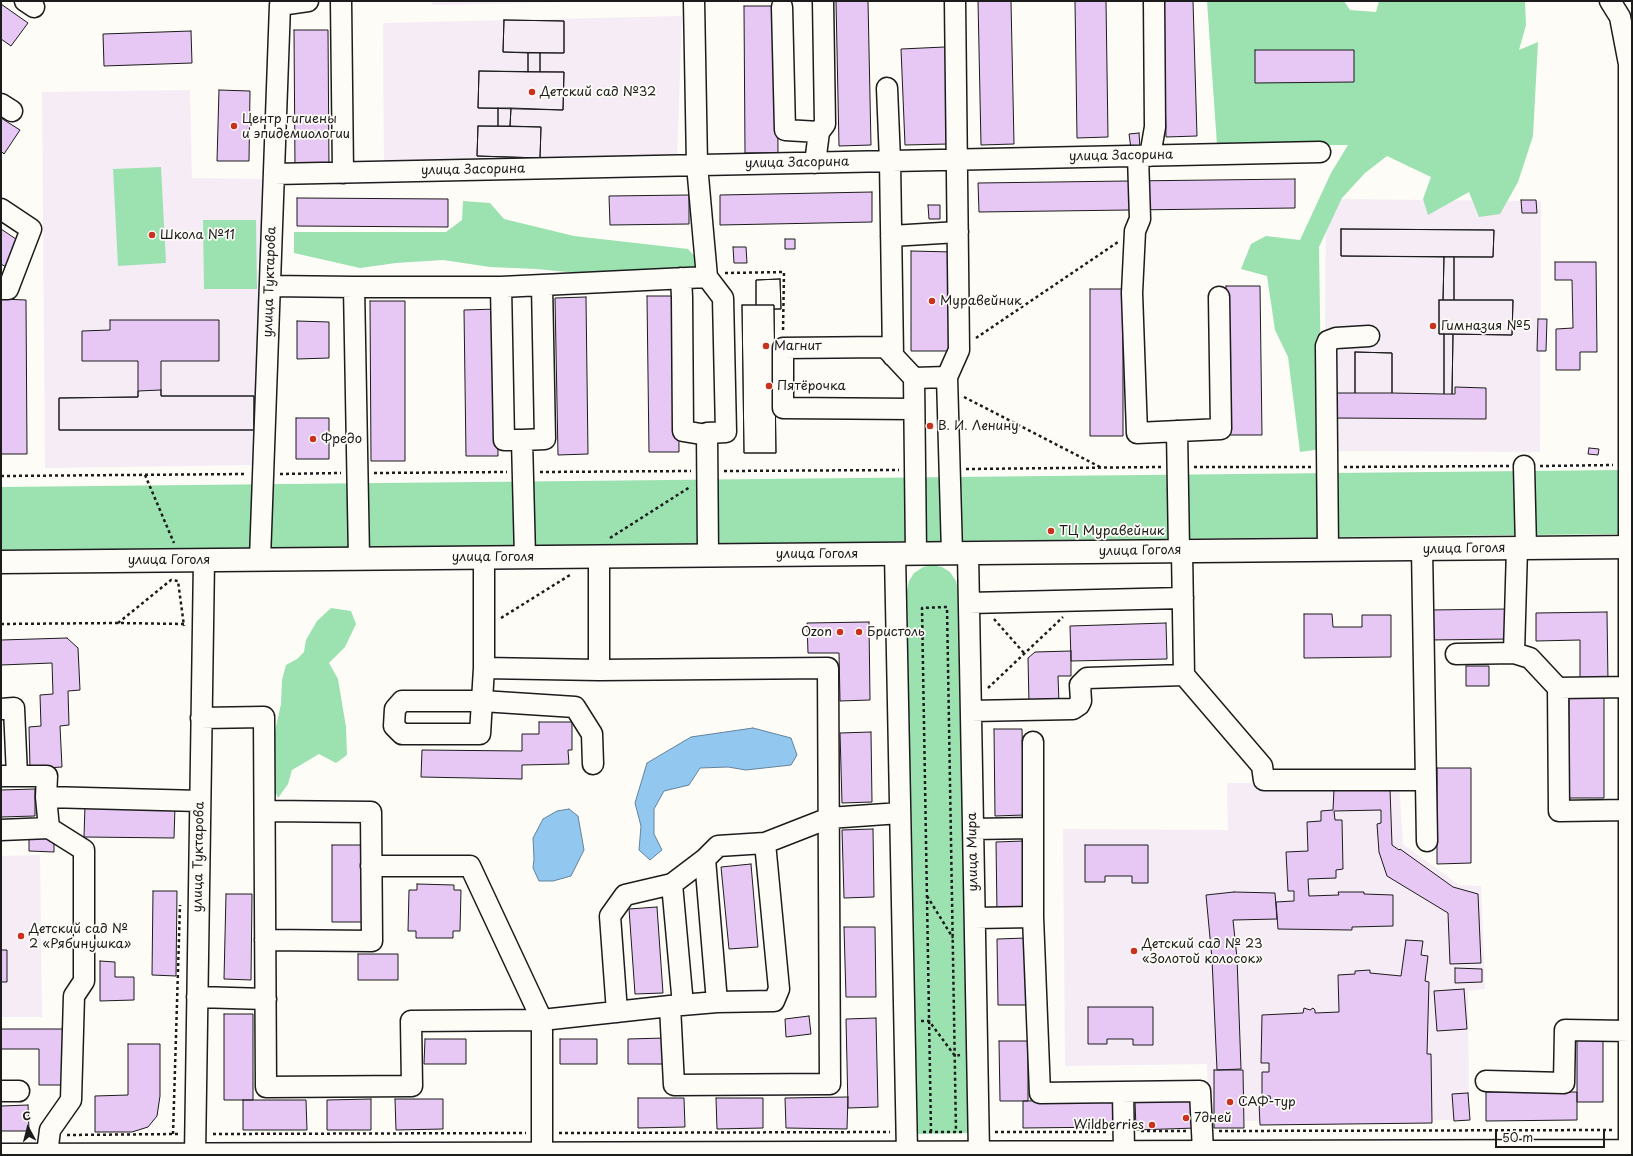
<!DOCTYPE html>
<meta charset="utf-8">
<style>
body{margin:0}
#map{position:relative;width:1633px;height:1156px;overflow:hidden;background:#fdfcf7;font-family:"Playpen Sans",sans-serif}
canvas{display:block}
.frame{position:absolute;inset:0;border:2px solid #1c1c1c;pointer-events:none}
.north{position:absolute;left:8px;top:1108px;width:40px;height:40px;-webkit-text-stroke:3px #fdfcf7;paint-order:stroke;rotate:353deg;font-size:11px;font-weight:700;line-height:16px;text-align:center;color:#1c1c1c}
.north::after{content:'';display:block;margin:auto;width:14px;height:18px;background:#1c1c1c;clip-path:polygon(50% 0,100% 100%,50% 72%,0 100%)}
.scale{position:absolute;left:1495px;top:1130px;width:110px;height:18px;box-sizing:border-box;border:2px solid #1c1c1c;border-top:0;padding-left:5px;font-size:12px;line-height:14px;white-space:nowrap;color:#1c1c1c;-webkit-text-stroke:3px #fdfcf7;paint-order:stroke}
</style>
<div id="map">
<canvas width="1633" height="1156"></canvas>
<div class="frame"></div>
<div class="north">С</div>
<div class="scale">50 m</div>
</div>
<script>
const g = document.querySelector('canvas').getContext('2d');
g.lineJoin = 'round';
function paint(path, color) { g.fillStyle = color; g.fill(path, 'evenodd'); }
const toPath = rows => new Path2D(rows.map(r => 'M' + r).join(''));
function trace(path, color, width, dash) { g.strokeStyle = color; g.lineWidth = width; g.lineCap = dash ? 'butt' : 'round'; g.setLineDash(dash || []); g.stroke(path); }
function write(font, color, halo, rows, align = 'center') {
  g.font = font + ' "Playpen Sans",sans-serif'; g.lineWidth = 3.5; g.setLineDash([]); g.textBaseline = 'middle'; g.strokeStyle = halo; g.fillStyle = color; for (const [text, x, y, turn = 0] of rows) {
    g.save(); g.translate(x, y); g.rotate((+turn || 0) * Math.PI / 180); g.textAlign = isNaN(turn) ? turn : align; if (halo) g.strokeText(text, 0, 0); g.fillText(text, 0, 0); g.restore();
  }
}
const built = toPath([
 [431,1,622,1,432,5],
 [682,16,677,160,384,165,383,23],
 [190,90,192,178,262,179,258,465,45,468,42,92],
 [1326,199,1541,201,1540,452,1324,451],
 [1227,783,1399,783,1403,844,1459,885,1481,886,1485,989,1468,991,1469,1120,1209,1121,1207,1064,1065,1066,1063,829,1228,830],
 [40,855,42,1017,1,1017,1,856]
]);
const green = toPath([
 [1207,1,1344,1,1350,10,1376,12,1379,1,1525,1,1526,25,1519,50,1538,42,1533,136,1518,182,1500,214,1479,217,1469,192,1428,215,1423,199,1431,177,1387,156,1365,173,1342,198,1319,247,1322,449,1300,452,1288,357,1275,330,1267,276,1241,269,1251,244,1266,236,1300,240,1331,173,1348,145,1217,145],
 [161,167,166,263,118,266,113,169],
 [463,201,490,203,504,219,574,236,688,249,699,261,691,273,597,275,537,269,490,267,443,260,396,263,360,268,294,253,294,232,446,232,462,220],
 [203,220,256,220,257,289,204,289],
 [1621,470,1621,534,1,551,1,487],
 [932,565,942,567,950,572,956,581,958,590,969,1133,916,1134,907,591,909,581,914,573,923,567],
 [331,608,351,611,356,624,345,647,329,663,338,679,346,727,347,755,336,763,319,754,292,770,288,784,278,798,272,784,271,749,281,704,282,680,286,665,297,659,304,652,306,640,317,621]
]);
const water = toPath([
 [753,728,791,738,797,755,791,765,746,770,728,767,700,768,689,785,664,791,654,809,654,834,662,850,650,860,639,850,641,826,635,803,647,763,691,737,753,728],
 [569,809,578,816,584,850,571,876,553,881,539,881,533,868,534,859,533,838,543,819,557,811,569,809]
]);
const building = toPath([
 [836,1,868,1,871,145,839,146,836,1],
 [978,1,1011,1,1014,144,981,145,978,1],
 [1075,1,1106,1,1108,137,1077,138,1075,1],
 [1163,1,1193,1,1197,136,1166,137,1163,1],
 [1,4,28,23,11,46,1,39,1,4],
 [744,6,777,6,778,153,745,153,744,6],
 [504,20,564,21,564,53,503,52,504,20],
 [504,20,564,21,564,53,540,53,540,72,564,72,563,110,511,108,510,126,541,127,540,158,477,156,478,126,498,126,498,108,478,108,479,71,528,72,528,53,503,52,504,20],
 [294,30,328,30,329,168,295,168,294,30],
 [191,31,192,63,104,66,103,34,191,31],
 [945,47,948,144,905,145,901,49,945,47],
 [1255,50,1354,50,1354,82,1255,83,1255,50],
 [528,53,540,53,540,72,528,72,528,53],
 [479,71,564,72,563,110,478,108,479,71],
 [219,90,250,91,249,161,217,161,219,90],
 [498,108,511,108,510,126,498,126,498,108],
 [1,118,20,130,4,154,1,151,1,118],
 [478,126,541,127,540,158,477,156,478,126],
 [1139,133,1140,148,1131,149,1129,134,1139,133],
 [1295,179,1295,208,1130,210,1129,181,1295,179],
 [1129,181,1130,210,979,212,978,183,1129,181],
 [872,192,872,222,720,225,720,195,872,192],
 [689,195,689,224,610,225,609,196,689,195],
 [297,198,448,199,448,227,297,226,297,198],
 [1521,200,1536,200,1537,213,1522,213,1521,200],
 [928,205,940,205,940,219,929,219,928,205],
 [1,229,22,243,6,267,1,264,1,229],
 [1341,229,1494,230,1493,257,1341,256,1341,229],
 [1341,229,1494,230,1493,257,1454,257,1454,300,1513,300,1512,335,1453,334,1452,394,1455,394,1455,387,1486,388,1486,419,1335,418,1335,393,1355,393,1355,352,1392,353,1392,393,1444,394,1444,334,1439,334,1439,300,1443,300,1444,257,1341,256,1341,229],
 [785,239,795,239,795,249,785,249,785,239],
 [733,247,746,247,747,263,734,263,733,247],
 [911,251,953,252,952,351,911,351,911,251],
 [1444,257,1454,257,1454,300,1443,300,1444,257],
 [1555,262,1596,262,1597,352,1580,352,1580,370,1556,370,1556,329,1573,328,1572,280,1555,280,1555,262],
 [780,279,781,309,774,309,774,305,756,305,756,280,780,279],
 [780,279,781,309,774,309,776,453,744,453,742,305,756,305,756,280,780,279],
 [1226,286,1260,286,1262,435,1228,435,1226,286],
 [1090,289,1123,289,1123,436,1090,436,1090,289],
 [647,296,678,296,679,452,649,452,647,296],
 [586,297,588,454,558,455,555,298,586,297],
 [1,299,26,300,27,454,1,454,1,299],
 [1439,300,1513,300,1512,335,1439,334,1439,300],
 [370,301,405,301,405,461,371,461,370,301],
 [742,305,774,305,776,453,744,453,742,305],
 [497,309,498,456,466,456,464,310,497,309],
 [1538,319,1547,319,1546,351,1537,351,1538,319],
 [110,320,219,320,219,361,161,361,161,396,254,396,254,430,59,430,59,398,138,397,138,361,82,361,82,331,110,330,110,320],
 [297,321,329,322,329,358,297,359,297,321],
 [1444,334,1453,334,1452,394,1444,394,1444,334],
 [1355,352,1392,353,1392,393,1355,393,1355,352],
 [161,390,161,396,254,396,254,430,59,430,59,398,138,397,138,391,161,390],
 [296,418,329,418,329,459,296,459,296,418],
 [1589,448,1599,449,1598,455,1588,454,1589,448],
 [1509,609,1509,639,1429,640,1429,610,1509,609],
 [1607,612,1608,682,1580,683,1580,640,1536,641,1536,613,1607,612],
 [1304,614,1332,614,1333,627,1362,627,1362,615,1391,615,1391,657,1304,658,1304,614],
 [869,622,870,700,840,701,839,653,808,653,807,623,869,622],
 [1166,623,1167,659,1071,661,1070,626,1166,623],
 [67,638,78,648,80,690,68,691,69,725,60,726,62,767,30,769,29,727,41,726,40,695,53,694,52,663,1,665,1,640,67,638],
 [1071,651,1071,676,1058,676,1059,703,1029,704,1028,658,1035,652,1071,651],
 [1466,666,1489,666,1489,686,1466,686,1466,666],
 [1569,696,1604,696,1604,798,1569,798,1569,696],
 [539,722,572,722,572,750,568,750,569,764,522,765,522,779,421,777,422,750,522,751,522,734,539,734,539,722],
 [994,729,1022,729,1024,815,995,816,994,729],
 [871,732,872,802,842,803,840,733,871,732],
 [1437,768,1471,768,1471,863,1437,864,1437,768],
 [35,789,35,816,1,817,1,790,35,789],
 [1334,789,1390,789,1392,845,1399,850,1400,849,1453,887,1478,894,1481,963,1450,964,1448,913,1387,876,1379,852,1377,824,1381,823,1381,810,1334,811,1335,820,1342,820,1343,869,1336,870,1336,878,1308,879,1309,896,1339,895,1338,892,1364,892,1364,894,1393,895,1393,926,1352,927,1352,930,1278,929,1276,902,1294,901,1294,891,1288,891,1286,852,1308,851,1307,822,1321,821,1321,811,1333,810,1334,789],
 [85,805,175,807,174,838,84,837,85,805],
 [873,829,874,897,844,898,842,830,873,829],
 [29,838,54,839,54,852,29,851,29,838],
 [1024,841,1025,913,997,913,996,842,1024,841],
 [332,845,363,845,363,922,332,922,332,845],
 [1085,845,1148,845,1148,883,1132,883,1132,876,1105,876,1105,882,1085,882,1085,845],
 [751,864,758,947,729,949,721,867,751,864],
 [417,884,454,885,454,890,461,890,460,931,453,931,453,938,416,938,416,931,408,931,409,890,417,890,417,884],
 [153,891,177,891,176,976,152,975,153,891],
 [1234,892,1275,893,1277,919,1233,920,1237,958,1241,1069,1217,1070,1212,959,1206,895,1234,892],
 [226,894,252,894,251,980,224,979,226,894],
 [657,907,663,993,635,994,629,909,657,907],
 [844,927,875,927,876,997,846,997,844,927],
 [1026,938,1027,1005,998,1005,997,939,1026,938],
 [1406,940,1423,941,1421,955,1428,956,1425,981,1429,982,1427,1054,1431,1054,1432,1123,1260,1125,1259,1103,1271,1103,1270,1096,1262,1096,1262,1072,1269,1072,1269,1063,1261,1063,1262,1015,1303,1013,1304,1008,1310,1010,1313,1008,1315,1010,1315,1013,1339,1012,1338,975,1355,974,1355,971,1370,970,1370,973,1401,976,1406,940],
 [1,950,7,950,7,982,1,982,1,950],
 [358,954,398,954,398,980,358,980,358,954],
 [100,961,115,962,115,977,134,977,134,1000,100,1001,100,961],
 [1455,968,1482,969,1482,982,1455,983,1455,968],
 [1464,989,1467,1029,1437,1031,1434,991,1464,989],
 [1088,1007,1153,1007,1153,1045,1133,1045,1133,1039,1107,1039,1107,1044,1088,1044,1088,1007],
 [224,1014,253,1014,253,1100,224,1100,224,1014],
 [809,1016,811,1034,786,1037,785,1019,809,1016],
 [876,1018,878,1107,848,1108,846,1019,876,1018],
 [1,1029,67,1029,66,1085,39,1085,39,1049,1,1049,1,1029],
 [1577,1036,1603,1036,1603,1102,1577,1102,1577,1036],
 [665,1038,665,1064,628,1064,628,1039,665,1038],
 [425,1039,466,1039,466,1064,424,1064,425,1039],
 [560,1039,597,1039,597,1064,560,1064,560,1039],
 [999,1041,1028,1041,1028,1101,1000,1101,999,1041],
 [128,1044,160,1044,160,1096,157,1116,148,1127,132,1132,95,1132,95,1096,128,1095,128,1044],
 [1214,1070,1243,1070,1244,1128,1214,1128,1214,1070],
 [1486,1092,1577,1092,1577,1120,1486,1121,1486,1092],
 [1468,1093,1470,1120,1454,1121,1452,1094,1468,1093],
 [848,1097,847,1129,786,1128,785,1098,848,1097],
 [638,1098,684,1098,685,1127,638,1128,638,1098],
 [716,1098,763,1098,763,1128,717,1129,716,1098],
 [1195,1098,1196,1128,1136,1130,1135,1100,1195,1098],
 [371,1099,371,1130,327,1130,327,1100,371,1099],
 [395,1099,443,1099,443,1129,396,1130,395,1099],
 [243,1100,306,1100,307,1130,243,1130,243,1100],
 [1113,1100,1114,1127,1023,1128,1023,1101,1113,1100],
 [28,1105,29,1131,1,1131,1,1106,28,1105]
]);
const path = toPath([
 [725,273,784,272,783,332],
 [976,338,1118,242],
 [964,397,1102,468],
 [1540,466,1613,465],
 [1194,467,1311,467],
 [1344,467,1509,466],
 [966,469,1161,467],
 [724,471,899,470],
 [540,472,691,471],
 [374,473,507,472],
 [280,474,341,473],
 [145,475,174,543],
 [1,476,247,474],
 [610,538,690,487],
 [501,618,570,575],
 [994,619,1024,653],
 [118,623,171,580,178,581,184,626],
 [1,624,118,623,184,624],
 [988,688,1063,617],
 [927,896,953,938],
 [921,1021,929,1021,955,1056,960,1055],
 [1141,1131,1186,1131],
 [1219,1131,1614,1130],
 [923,1132,962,1132],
 [931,1132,922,608,947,607,956,1132],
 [995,1132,1108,1132],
 [559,1133,890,1132],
 [173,1134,180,905],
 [213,1134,526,1133],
 [67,1135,180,1134]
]);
const minor = toPath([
 [25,1,34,7],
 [341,1,343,173],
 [694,1,697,165,707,277,723,298,726,432,707,433,708,555],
 [1610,1,1620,17,1629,64,1629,1150],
 [782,7,785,130,819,132],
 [887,88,890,161,893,356],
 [1,104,12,111],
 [1138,156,1140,219,1135,231,1132,293,1137,433,1221,429,1219,297],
 [1150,156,1155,127,1154,1],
 [815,163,819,132,825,124,823,1],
 [274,174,1320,152],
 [1,209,31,229,8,289,1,289],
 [891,236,958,232],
 [681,278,682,297,683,431,701,434],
 [270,286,354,287,359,558],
 [354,287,501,287,707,277],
 [501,287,504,440,522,440],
 [914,378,885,347,783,348,783,408,914,409],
 [1177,431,1179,551],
 [1524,466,1526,548],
 [1422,549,1427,841],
 [1328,550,1326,346,1328,341,1336,338,1369,336],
 [916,553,914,378,947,377],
 [952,553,947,377,959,350,955,1],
 [968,553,979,1152],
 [895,554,907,1152],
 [484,557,484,668,599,670],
 [525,557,522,440,545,439,542,285],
 [260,559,280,5,308,1],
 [969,603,1183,598],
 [1514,653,1517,548],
 [1456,654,1514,653,1530,658,1558,688],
 [484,668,480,734,402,734,394,726,395,709,402,701,482,701,575,707,592,734,593,764],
 [1184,675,1262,766,1264,780,1426,780],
 [1,709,14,708,17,776],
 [971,711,1073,709,1079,705,1081,701,1080,685,1087,678,1184,675,1182,551],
 [201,718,264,717,266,1087,412,1086,411,1021,542,1020,670,1006,674,1085,830,1084,828,668,599,670,599,556],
 [1033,742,1033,917,1040,1093,1200,1091,1203,1151],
 [1,776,47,776,46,797,49,828,84,850,84,981,74,996,71,1100,50,1130,47,1154],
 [46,797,200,801],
 [1629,810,1559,811,1558,688,1629,687],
 [265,811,371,812,372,941,265,940],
 [973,829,1033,828],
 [1,830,49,828],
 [705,859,718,846,765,843],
 [371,866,470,866,542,1020,542,1153],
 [975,918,1033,917],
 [197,997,266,999],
 [683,1005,672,884,705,859,717,1002],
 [670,1006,717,1002,774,1001,779,989,765,843,829,818,900,813],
 [617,1012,610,916,625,895,672,884],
 [1486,1081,1564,1083,1565,1030,1629,1031],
 [1,1091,19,1091],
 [1123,1092,1124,1152],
 [1,1154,1632,1150],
 [195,1155,204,560]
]);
const major = toPath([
 [1,562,1632,547]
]);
const markers = [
 [532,92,4,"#c8321e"],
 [234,126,4,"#c8321e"],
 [152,235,4,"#c8321e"],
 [932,301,4,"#c8321e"],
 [1433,326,4,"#c8321e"],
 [766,346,4,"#c8321e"],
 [769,386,4,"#c8321e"],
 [930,426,4,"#c8321e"],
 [313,439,4,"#c8321e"],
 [1051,531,4,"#c8321e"],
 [840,632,4,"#c8321e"],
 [859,632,4,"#c8321e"],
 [21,936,4,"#c8321e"],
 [1134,951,4,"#c8321e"],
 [1230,1102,4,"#c8321e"],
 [1186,1118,4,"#c8321e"],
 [1152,1125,4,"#c8321e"]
];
const poiNames = [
 ["Детский сад №32",540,92],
 ["Центр гигиены",242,119],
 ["и эпидемиологии",242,134],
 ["Школа №11",160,235],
 ["Муравейник",940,301],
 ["Гимназия №5",1441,326],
 ["Магнит",774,346],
 ["Пятёрочка",777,386],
 ["В. И. Ленину",938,426],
 ["Фредо",321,439],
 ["ТЦ Муравейник",1059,531],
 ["Ozon",832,632,"right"],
 ["Бристоль",867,632],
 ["Детский сад №",29,929],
 ["2 «Рябинушка»",29,944],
 ["Детский сад № 23",1142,944],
 ["«Золотой колосок»",1142,959],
 ["САФ-тур",1238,1102],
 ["7дней",1194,1118],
 ["Wildberries",1144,1125,"right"]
];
const streetNames = [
 ["улица Засорина",1121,156,-1],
 ["улица Засорина",797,163,-1],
 ["улица Засорина",473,170,-1],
 ["улица Туктарова",270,282,-88],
 ["улица Гоголя",1464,549,-1],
 ["улица Гоголя",1140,551,-1],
 ["улица Гоголя",817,554],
 ["улица Гоголя",493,557],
 ["улица Гоголя",169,560],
 ["улица Мира",973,852,-91],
 ["улица Туктарова",199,857,-89]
];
paint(built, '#f6ecf6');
paint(green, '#9be2b0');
paint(water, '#92c7ef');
trace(water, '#63839b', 1);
paint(building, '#e7c7f4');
trace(building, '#1c1c1c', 1);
trace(minor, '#1c1c1c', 23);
trace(major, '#1c1c1c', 25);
trace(path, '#1c1c1c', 2.5, [3, 3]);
trace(minor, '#fdfcf7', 20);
trace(major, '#fdfcf7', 22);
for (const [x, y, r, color] of markers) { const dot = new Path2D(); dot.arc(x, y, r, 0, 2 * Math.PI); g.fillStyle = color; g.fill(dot); trace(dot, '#fdfcf7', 1.5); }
write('13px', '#1c1c1c', '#fdfcf7', poiNames, 'left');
write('13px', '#1c1c1c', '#fdfcf7', streetNames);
</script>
